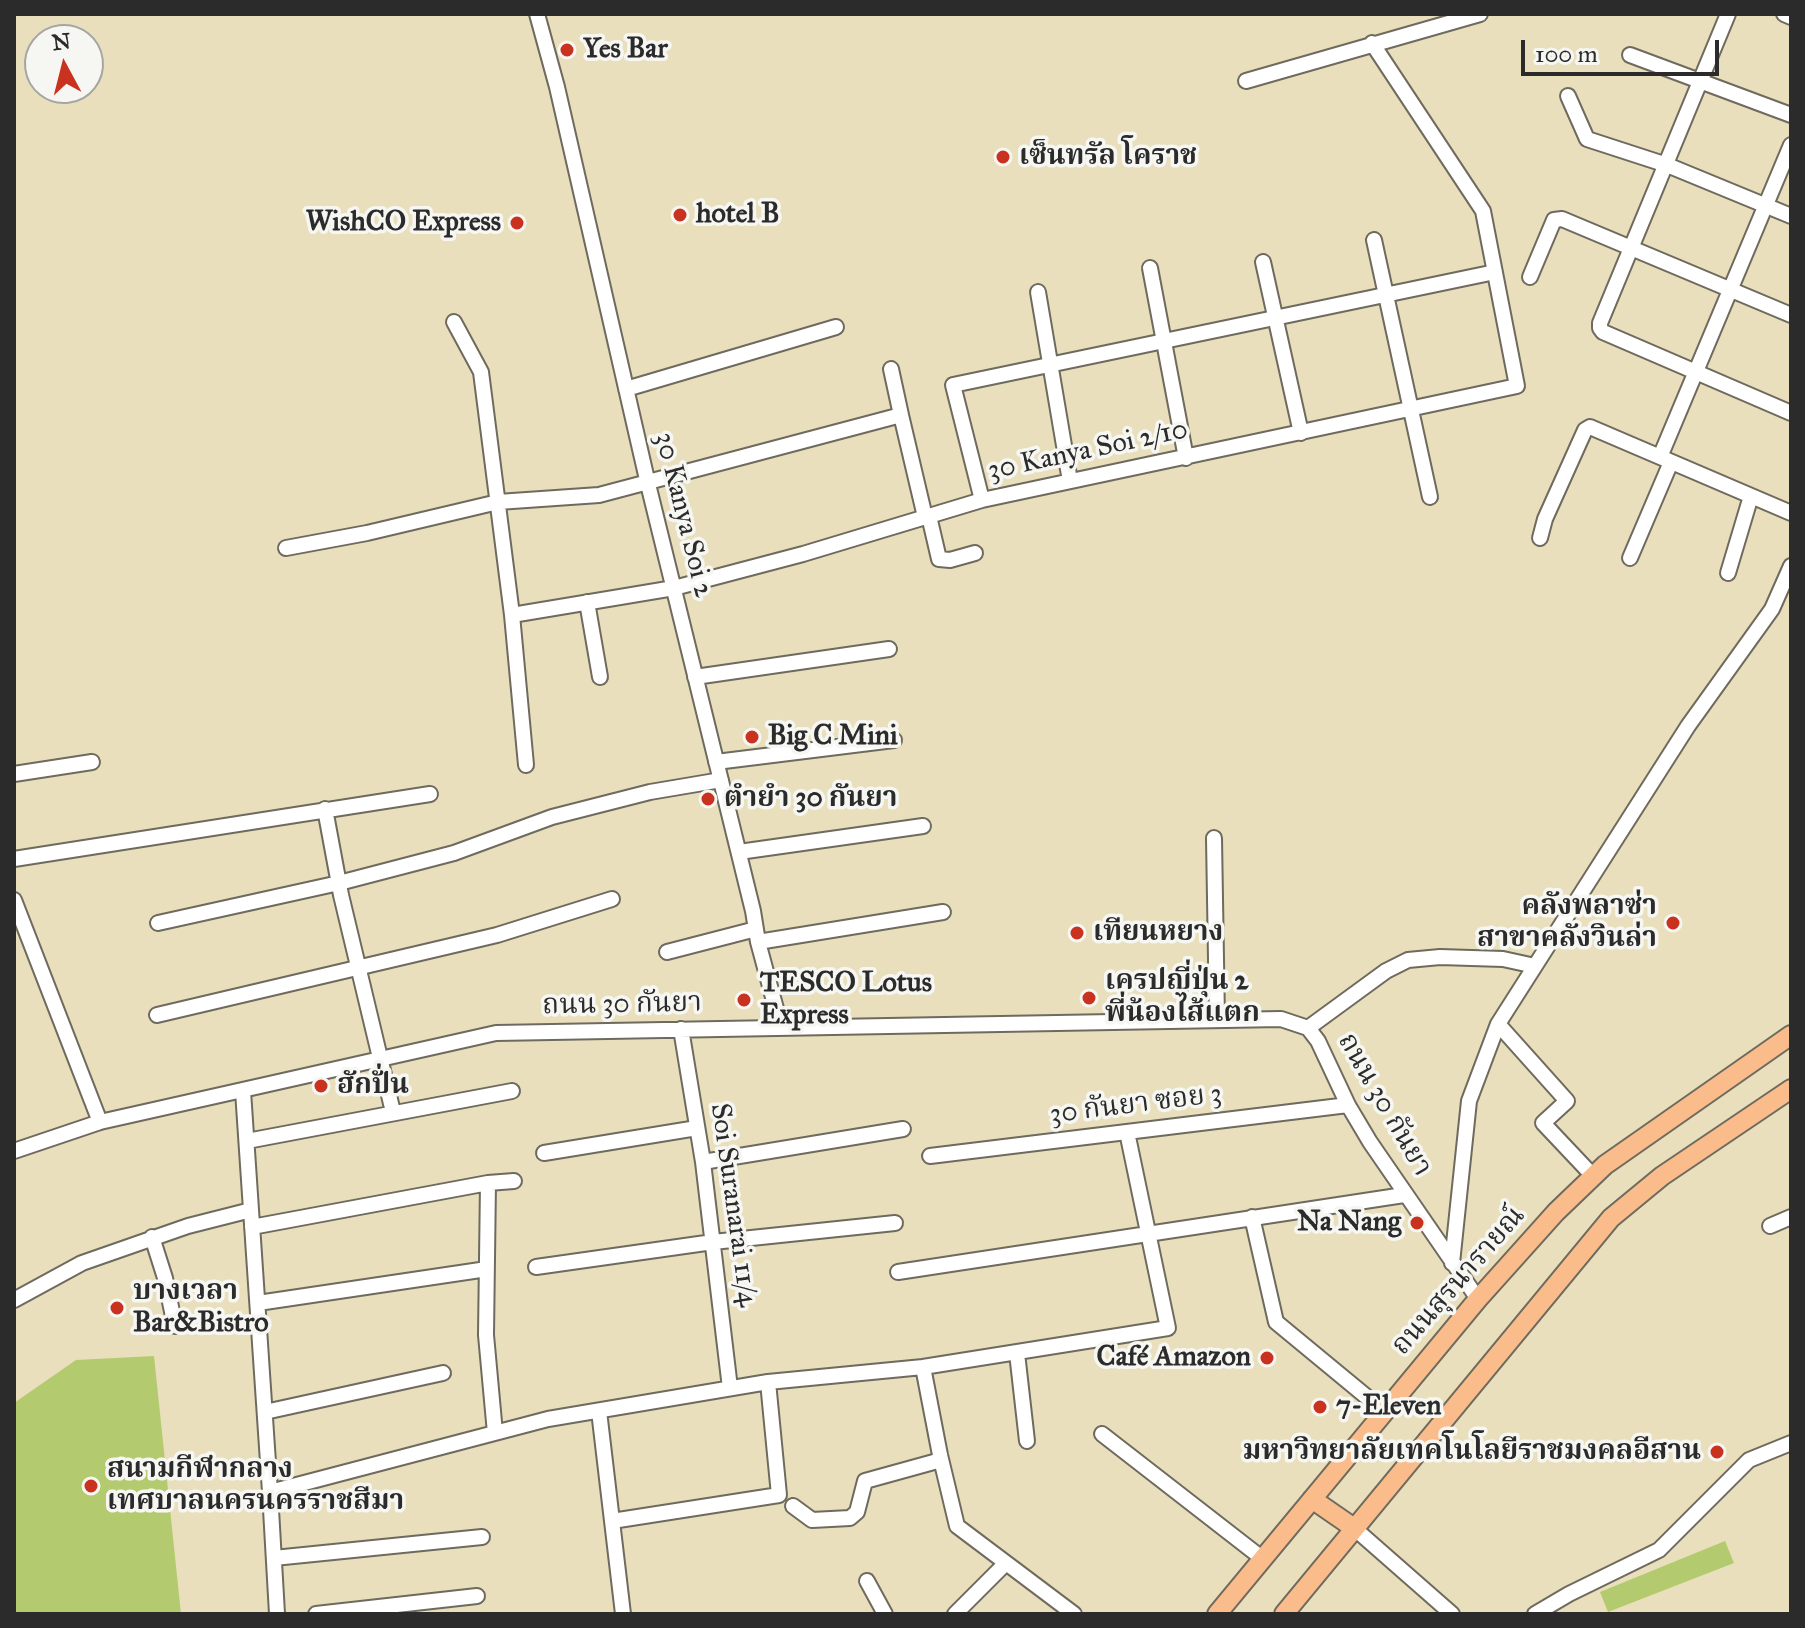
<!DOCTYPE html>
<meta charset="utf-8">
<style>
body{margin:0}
#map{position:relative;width:1805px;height:1628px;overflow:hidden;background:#e9dfbc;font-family:"IM FELL Great Primer",serif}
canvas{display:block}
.frame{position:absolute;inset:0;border:16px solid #2b2b2b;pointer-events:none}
.north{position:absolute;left:24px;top:24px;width:80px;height:80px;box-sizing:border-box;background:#f6f6f2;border:2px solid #a5a5a2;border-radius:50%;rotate:353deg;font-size:22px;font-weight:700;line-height:32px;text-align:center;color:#2b2b2b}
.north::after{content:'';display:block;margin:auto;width:28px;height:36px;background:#c8321e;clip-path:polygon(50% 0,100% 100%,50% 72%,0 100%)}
.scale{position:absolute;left:1521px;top:40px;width:198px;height:36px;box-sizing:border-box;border:4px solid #2b2b2b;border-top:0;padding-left:10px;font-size:24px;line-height:28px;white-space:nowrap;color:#2b2b2b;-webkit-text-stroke:6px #f6f6f2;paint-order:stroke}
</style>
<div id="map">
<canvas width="1805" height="1628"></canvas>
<div class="frame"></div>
<div class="north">N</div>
<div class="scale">100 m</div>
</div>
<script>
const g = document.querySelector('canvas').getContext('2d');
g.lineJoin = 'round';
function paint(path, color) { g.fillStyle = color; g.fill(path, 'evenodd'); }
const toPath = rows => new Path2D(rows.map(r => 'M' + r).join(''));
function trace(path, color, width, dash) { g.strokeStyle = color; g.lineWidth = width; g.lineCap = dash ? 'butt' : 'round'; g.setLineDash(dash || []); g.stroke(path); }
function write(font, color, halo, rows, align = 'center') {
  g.font = font + ' "IM FELL Great Primer","Noto Serif Thai",serif'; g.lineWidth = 7; g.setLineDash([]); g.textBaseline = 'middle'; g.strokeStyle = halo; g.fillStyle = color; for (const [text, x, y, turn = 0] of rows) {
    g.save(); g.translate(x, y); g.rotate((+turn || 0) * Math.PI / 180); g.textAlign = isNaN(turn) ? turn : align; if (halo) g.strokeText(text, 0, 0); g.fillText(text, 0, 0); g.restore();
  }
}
const green = toPath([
 [154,1356,181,1614,14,1614,14,1403,76,1360],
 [1725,1541,1734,1563,1608,1612,1600,1592]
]);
const minor = toPath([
 [537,14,557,87,648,484,753,911,758,942,781,1027],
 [1728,14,1600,323,1600,328,1603,332,1791,413],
 [1784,14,1791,17],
 [1630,55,1791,115],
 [1246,81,1480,14],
 [1568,96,1587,139,1667,165,1791,216],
 [1374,240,1430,497],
 [1263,262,1301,433],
 [1150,268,1186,458],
 [1530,277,1554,220,1562,219,1791,315],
 [1038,292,1070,481],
 [454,322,481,372,512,615,526,765],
 [891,369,901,415],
 [626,389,836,327],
 [1660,457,1791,145],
 [982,500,953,385,1495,272],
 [929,516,939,559,950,560,975,553],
 [1540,538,1545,519,1585,430,1590,427,1791,513],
 [286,548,367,533,498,502,599,495,901,415,925,517],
 [1630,558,1671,462],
 [1728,573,1751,496],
 [587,602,600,677],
 [512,615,674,588,803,554,982,500,1517,386,1483,211,1372,43],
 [695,677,889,649],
 [716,762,894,740],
 [14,774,92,762],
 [325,809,341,895,393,1112],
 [1214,838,1217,1020],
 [739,852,923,826],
 [14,859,430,794],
 [14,900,100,1122],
 [158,923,339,883,454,853,552,817,650,792,721,780],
 [758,942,943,912],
 [667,952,756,929],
 [157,1015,497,935,612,899],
 [1498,1024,1567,1101,1543,1123,1594,1177],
 [1308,1028,1386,971,1408,960,1440,957,1503,959,1535,966],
 [681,1029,703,1162,730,1388],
 [243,1091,270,1492,548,1419,768,1382,923,1367,940,1455,957,1526,1074,1614],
 [247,1141,512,1091],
 [14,1151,100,1122,496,1033,1281,1019,1308,1028,1318,1041,1348,1105,1370,1142,1478,1299],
 [544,1153,697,1128],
 [930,1156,1348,1105],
 [703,1162,903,1129],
 [488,1183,486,1335,495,1433],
 [1252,1217,1276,1322,1385,1412],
 [1770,1226,1791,1217],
 [252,1227,488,1183,514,1181],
 [152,1237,165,1278,175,1326],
 [1452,1263,1469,1101,1498,1024,1688,726,1772,609,1791,566],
 [536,1267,713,1242,895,1223],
 [898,1272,1404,1195],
 [14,1300,82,1263,188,1226,251,1210],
 [258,1303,487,1269],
 [1017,1353,1027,1441],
 [923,1367,1168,1328,1127,1132],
 [599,1411,623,1614],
 [265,1412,443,1373],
 [1102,1434,1263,1559],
 [270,1492,277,1614],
 [793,1506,812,1520,850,1518,857,1512,865,1481,941,1460],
 [612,1521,779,1495,768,1382],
 [1354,1528,1452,1614],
 [274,1558,482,1537],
 [867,1581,885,1614],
 [316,1614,477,1596],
 [955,1614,1006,1563],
 [1535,1614,1569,1594,1659,1550,1749,1460,1791,1443]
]);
const major = toPath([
 [1312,1499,1354,1528],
 [1217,1614,1478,1299,1556,1212,1605,1165,1791,1035],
 [1284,1614,1611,1218,1662,1176,1791,1089]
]);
const markers = [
 [567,50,8,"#c8321e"],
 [1003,157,8,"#c8321e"],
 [680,215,8,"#c8321e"],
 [517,223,8,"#c8321e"],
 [752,737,8,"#c8321e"],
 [708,799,8,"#c8321e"],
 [1673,923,8,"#c8321e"],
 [1077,933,8,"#c8321e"],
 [1089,998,8,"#c8321e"],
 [744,1000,8,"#c8321e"],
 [321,1086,8,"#c8321e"],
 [1417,1223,8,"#c8321e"],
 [117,1308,8,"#c8321e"],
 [1267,1358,8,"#c8321e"],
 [1320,1407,8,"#c8321e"],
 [1717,1452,8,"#c8321e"],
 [91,1486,8,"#c8321e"]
];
const poiNames = [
 ["Yes Bar",583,50],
 ["เซ็นทรัล โคราช",1019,157],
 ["hotel B",696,215],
 ["WishCO Express",501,223,"right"],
 ["Big C Mini",768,737],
 ["ตำยำ 30 กันยา",724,799],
 ["คลังพลาซ่า",1657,907,"right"],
 ["สาขาคลังวินล่า",1657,939,"right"],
 ["เทียนหยาง",1093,933],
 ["เครปญี่ปุ่น 2",1105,982],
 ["พี่น้องไส้แตก",1105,1014],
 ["TESCO Lotus",760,984],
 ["Express",760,1016],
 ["ฮักปั่น",337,1086],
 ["Na Nang",1401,1223,"right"],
 ["บางเวลา",133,1292],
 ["Bar&Bistro",133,1324],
 ["Café Amazon",1251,1358,"right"],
 ["7-Eleven",1336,1407],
 ["มหาวิทยาลัยเทคโนโลยีราชมงคลอีสาน",1701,1452,"right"],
 ["สนามกีฬากลาง",107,1470],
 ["เทศบาลนครนครราชสีมา",107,1502]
];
const streetNames = [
 ["30 Kanya Soi 2/10",1088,451,-12],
 ["30 Kanya Soi 2",683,515,76],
 ["ถนน 30 กันยา",622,1005,-1],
 ["30 กันยา ซอย 3",1136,1105,-7],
 ["ถนน 30 กันยา",1384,1105,60],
 ["Soi Suranarai 11/4",733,1205,82],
 ["ถนนสุรนารายณ์",1459,1281,-49]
];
paint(green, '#b4ca6e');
trace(minor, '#6e6a5e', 18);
trace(major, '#6e6a5e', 22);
trace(minor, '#fff', 14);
trace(major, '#fabc8b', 18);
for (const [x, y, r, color] of markers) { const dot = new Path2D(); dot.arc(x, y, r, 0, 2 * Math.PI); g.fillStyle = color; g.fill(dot); trace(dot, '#f6f6f2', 3); }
write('bold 28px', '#2b2b2b', '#f6f6f2', poiNames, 'left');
write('28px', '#2b2b2b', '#f6f6f2', streetNames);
</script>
